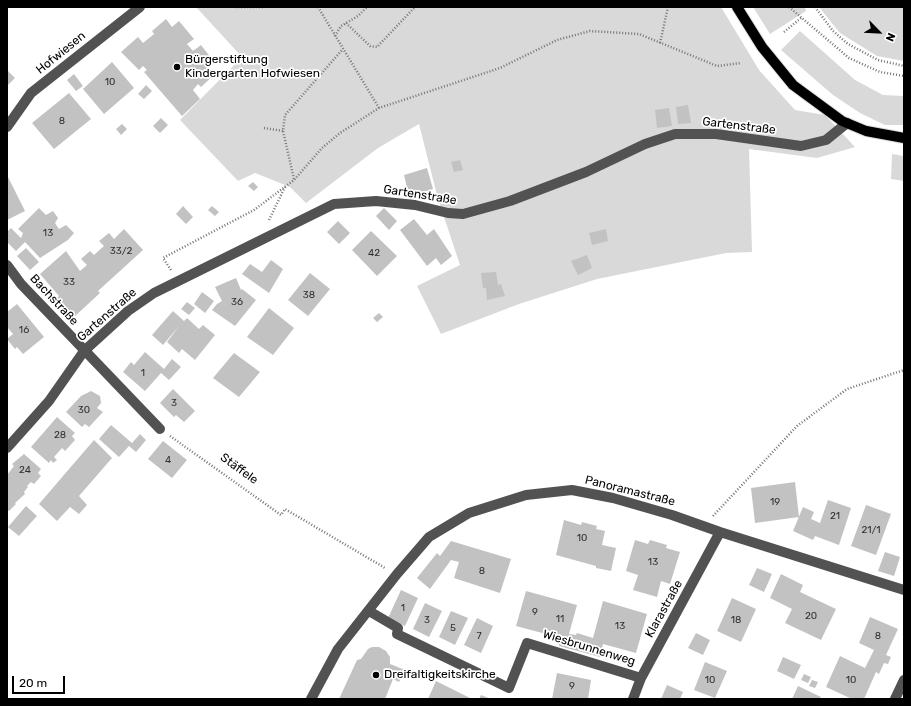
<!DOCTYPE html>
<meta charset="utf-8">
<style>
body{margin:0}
#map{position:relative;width:911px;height:706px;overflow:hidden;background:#fff;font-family:Rubik,sans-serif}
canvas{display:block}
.frame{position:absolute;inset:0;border:8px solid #000;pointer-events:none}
.north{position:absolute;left:859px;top:12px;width:40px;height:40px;-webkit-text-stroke:3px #fff;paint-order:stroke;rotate:114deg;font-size:11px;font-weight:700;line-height:16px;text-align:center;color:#000}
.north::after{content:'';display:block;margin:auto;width:14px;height:18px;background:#000;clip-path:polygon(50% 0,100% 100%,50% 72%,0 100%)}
.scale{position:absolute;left:12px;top:676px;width:53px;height:18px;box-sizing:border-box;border:2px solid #000;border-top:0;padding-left:5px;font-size:12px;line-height:14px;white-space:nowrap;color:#000;-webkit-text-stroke:3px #fff;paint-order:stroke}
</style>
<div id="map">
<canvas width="911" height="706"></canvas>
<div class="frame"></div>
<div class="north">N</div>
<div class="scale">20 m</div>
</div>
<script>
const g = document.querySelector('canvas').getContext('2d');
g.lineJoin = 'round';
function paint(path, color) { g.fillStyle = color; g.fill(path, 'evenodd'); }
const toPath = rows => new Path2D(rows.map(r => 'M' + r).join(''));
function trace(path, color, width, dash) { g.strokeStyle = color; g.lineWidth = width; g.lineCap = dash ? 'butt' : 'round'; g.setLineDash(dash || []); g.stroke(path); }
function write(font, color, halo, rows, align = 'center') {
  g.font = font + ' Rubik,sans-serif'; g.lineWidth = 3.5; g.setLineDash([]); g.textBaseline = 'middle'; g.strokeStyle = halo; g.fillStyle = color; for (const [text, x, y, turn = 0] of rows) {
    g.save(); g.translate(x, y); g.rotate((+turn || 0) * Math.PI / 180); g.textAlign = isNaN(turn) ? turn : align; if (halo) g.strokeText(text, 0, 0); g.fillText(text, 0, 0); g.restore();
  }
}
const green = toPath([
 [196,7,721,7,759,70,795,110,825,115,855,147,817,158,749,149,752,252,726,253,597,279,519,304,441,334,417,286,460,265,438,199,419,124,378,148,306,203,290,187,255,173,238,181,180,120,242,57],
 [753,7,805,7,806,11,770,34],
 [819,7,904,7,904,61,877,56,840,33],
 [800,31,855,80,883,95,904,96,904,125,885,125,860,113,833,95,781,50],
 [892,154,904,156,904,181,891,179]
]);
const building = toPath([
 [166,19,172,27,179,21,194,39,187,44,193,51,201,45,215,63,208,68,214,75,201,87,198,84,193,90,200,99,182,116,144,72,147,70,143,66,139,70,121,52,138,37,143,43,154,34,152,31],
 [112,62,134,88,104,114,83,89],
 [7,70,15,78,7,86],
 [74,74,83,86,76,91,67,80],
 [146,85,152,91,144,99,138,94],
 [69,93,91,119,54,149,32,123],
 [688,105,691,123,678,124,676,107],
 [669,108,672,126,657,128,655,110],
 [161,118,168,125,160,133,153,126],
 [122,124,127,129,121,135,116,129],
 [460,160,463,170,454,172,451,162],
 [427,168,433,189,409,196,404,175],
 [8,177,25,211,7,220,7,178],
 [253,182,258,187,254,191,248,186],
 [183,206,193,217,186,224,176,214],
 [212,206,219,212,215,216,208,210],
 [39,208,46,215,53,211,58,218,55,223,59,229,66,225,74,233,68,240,40,258,25,242,16,251,7,242,7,232,11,228,21,238,23,233,18,229],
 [384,208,397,221,389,230,376,216],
 [414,219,427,235,434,229,452,256,441,265,436,258,427,266,400,230],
 [338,221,350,233,339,244,327,232],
 [124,229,143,250,98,291,100,293,74,317,57,298,59,296,40,274,66,251,80,271,87,265,81,259,90,251,94,255,104,246,99,241,109,233,114,239],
 [606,229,608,241,592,245,589,233],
 [371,231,397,256,377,276,352,250],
 [26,248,39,262,30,270,17,256],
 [587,255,592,268,578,275,571,261],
 [271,260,283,269,269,293,242,274,250,264,262,272],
 [496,272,498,285,501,284,505,296,487,300,486,288,483,288,481,273],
 [310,273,330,289,308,316,288,300],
 [236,278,241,290,242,289,256,300,235,326,212,310,217,304,222,301,215,287],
 [202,292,214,301,205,313,194,304],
 [187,302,195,308,189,315,181,309],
 [17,304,44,337,23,354,17,347,15,349,7,339,13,334,7,327,7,312],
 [269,308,294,328,273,355,247,337],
 [173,311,184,321,187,318,199,329,203,325,215,335,195,360,182,349,179,353,167,342,179,326,163,345,152,335],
 [379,313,383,317,377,322,373,318],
 [145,352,164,369,172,359,181,367,169,380,161,373,145,391,123,372,131,362,134,365],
 [234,353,260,372,239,397,213,378],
 [173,389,195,411,184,422,176,415,174,417,160,403],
 [91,391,100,396,101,403,97,408,103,412,89,427,85,424,82,427,66,412,81,396],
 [57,417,75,433,72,436,75,440,65,451,62,448,54,457,57,460,53,463,51,460,49,463,31,447],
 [111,425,132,443,140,434,146,440,136,452,129,446,119,457,99,439],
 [94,440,112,458,79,496,87,505,79,514,70,507,57,521,39,504],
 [163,441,187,460,172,478,148,459],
 [24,454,41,469,38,473,41,476,34,484,31,482,27,486,28,487,24,492,25,494,15,503,16,504,9,511,7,510,7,475,14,466,12,464],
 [795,482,799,517,755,523,751,488],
 [828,500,851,508,839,545,815,536,813,540,793,531,803,507,814,512,811,519,820,523],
 [866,505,891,514,876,555,851,546],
 [26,506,37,516,19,536,8,527],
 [564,520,581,525,582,522,597,526,596,529,605,531,602,545,616,548,611,571,596,568,596,566,556,555],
 [635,540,648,544,650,540,667,545,666,548,680,552,670,584,661,581,657,597,633,590,638,575,626,571],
 [451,541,511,559,500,593,454,578,459,562,451,560,430,589,417,578,437,553,440,556],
 [885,552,900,557,894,576,878,571],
 [757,568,772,574,764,592,749,585],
 [781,574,803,585,800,592,836,609,821,640,785,623,792,609,770,598],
 [401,590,418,598,405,626,388,618],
 [526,591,577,605,569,634,576,635,577,633,593,638,603,601,647,614,636,653,603,644,600,657,559,646,561,638,516,626],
 [732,598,756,609,741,642,717,631],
 [425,603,442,611,429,637,413,629],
 [451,611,468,618,455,645,439,637],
 [870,617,898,629,886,655,891,657,888,664,884,663,879,674,876,672,864,699,852,699,826,687,840,656,865,668,874,650,859,643],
 [477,618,493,626,481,653,464,645],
 [696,633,710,640,703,655,688,648],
 [372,647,379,647,386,651,390,657,390,664,405,670,399,682,393,679,385,699,339,699,357,660,361,659,368,649],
 [783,657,801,665,794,679,777,671],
 [705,662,727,671,715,698,694,690],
 [557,673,591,680,588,699,552,699],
 [804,674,811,677,808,683,801,680],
 [812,680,818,682,815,688,809,686],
 [436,681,470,698,470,699,428,699],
 [667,685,683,692,680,699,661,699],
 [798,686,821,697,820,699,792,699],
 [481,695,491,699,479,699]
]);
const path = toPath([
 [235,7,265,7],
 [318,7,379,108],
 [789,7,849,58,880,72,904,76],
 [815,7,833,31,848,44,878,60,904,66],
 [346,23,370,46,377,47,415,7],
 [784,32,801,18],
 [335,36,341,26,358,16,367,7],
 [660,43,668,7],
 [264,128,283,131],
 [294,179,283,131,285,115,343,49],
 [269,220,285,187],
 [171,270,163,258,254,210,294,180,322,148,340,133,379,108,500,68,557,40,590,31,639,34,717,66,741,63],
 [170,436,281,515,285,509,385,568],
 [713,516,797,426,847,389,904,370]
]);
const minor = toPath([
 [7,127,31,93,140,7],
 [7,265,21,284,160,429],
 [7,448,49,401,84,351,128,311,154,293,334,204,376,201,415,205,448,213,463,214,510,201,586,172,645,144,675,134,716,134,801,146,826,140,847,123],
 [369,611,398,628,397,634,509,688,527,643,641,678],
 [311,699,338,649,397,574,429,537,469,513,526,495,572,490,613,498,672,515,720,532,904,590],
 [633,699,641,678,720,532],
 [895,699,904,680]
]);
const major = toPath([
 [737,7,762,47,793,85,842,121,866,131,904,138]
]);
const markers = [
 [177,67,4,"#000"],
 [376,675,4,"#000"]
];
const numberNames = [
 ["10",110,82],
 ["8",62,121],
 ["13",48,233],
 ["33/2",121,251],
 ["42",374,253],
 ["33",69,282],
 ["38",309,295],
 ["36",237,302],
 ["16",24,330],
 ["1",143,373],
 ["3",174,403],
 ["30",84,410],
 ["28",60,435],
 ["4",168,460],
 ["24",25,470],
 ["19",775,502],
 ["21",835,516],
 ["21/1",871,530],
 ["10",582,538],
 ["13",653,562],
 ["8",482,571],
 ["1",403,608],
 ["9",535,612],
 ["20",811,616],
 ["11",560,619],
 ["3",427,620],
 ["18",736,620],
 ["13",620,626],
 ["5",453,628],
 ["7",479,636],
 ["8",878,636],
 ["10",710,680],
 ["10",851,680],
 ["9",572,686]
];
const streetNames = [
 ["Hofwiesen",61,53,-39],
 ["Gartenstraße",739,126,7],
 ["Gartenstraße",420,195,9],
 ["Bachstraße",54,300,47],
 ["Gartenstraße",107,315,-41],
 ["Stäffele",239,469,36],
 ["Panoramastraße",630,491,14],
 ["Klarastraße",664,609,-61],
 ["Wiesbrunnenweg",589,648,17]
];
const poiNames = [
 ["Bürgerstiftung",185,60],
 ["Kindergarten Hofwiesen",185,74],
 ["Dreifaltigkeitskirche",384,675]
];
paint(green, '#d9d9d9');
paint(building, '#c2c2c2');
trace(major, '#dbdbdb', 12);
trace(path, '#747474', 2.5, [1, 2]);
trace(minor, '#525252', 10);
trace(major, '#000', 10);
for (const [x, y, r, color] of markers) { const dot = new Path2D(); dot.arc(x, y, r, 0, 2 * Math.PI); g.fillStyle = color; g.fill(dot); trace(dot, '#fff', 1.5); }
write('10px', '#303030', null, numberNames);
write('12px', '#000', '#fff', streetNames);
write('12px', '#000', '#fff', poiNames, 'left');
</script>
